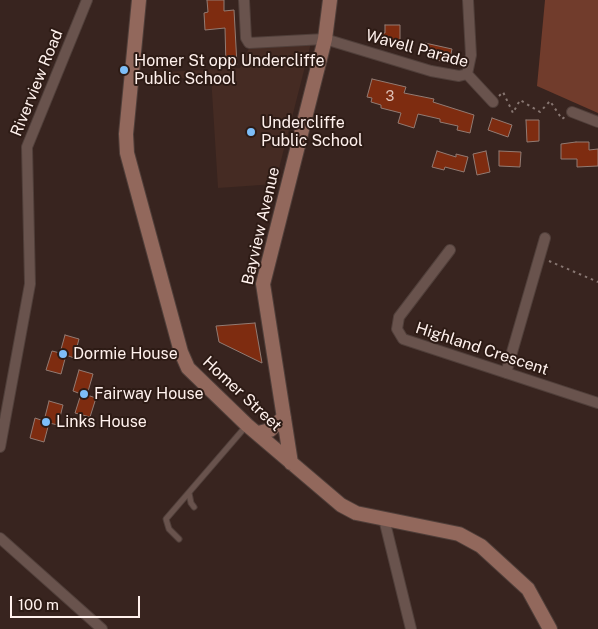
<!DOCTYPE html>
<style>
body{margin:0}
#map{position:relative;width:598px;height:629px;overflow:hidden;background:#38241f;font-family:"Public Sans",sans-serif}
canvas{display:block}
.scale{position:absolute;left:10px;top:596px;width:130px;height:22px;box-sizing:border-box;border:2px solid #fff1ed;border-top:0;padding-left:6px;font-size:15px;line-height:18px;white-space:nowrap;color:#fff1ed;-webkit-text-stroke:4px #2d1b15;paint-order:stroke}
</style>
<div id="map">
<canvas width="598" height="629"></canvas>
<div class="scale">100 m</div>
</div>
<script>
const g = document.querySelector('canvas').getContext('2d');
g.lineJoin = 'round';
function paint(path, color) { g.fillStyle = color; g.fill(path, 'evenodd'); }
const toPath = rows => new Path2D(rows.map(r => 'M' + r).join(''));
function trace(path, color, width, dash) { g.strokeStyle = color; g.lineWidth = width; g.lineCap = dash ? 'butt' : 'round'; g.setLineDash(dash || []); g.stroke(path); }
function write(font, color, halo, rows, align = 'center') {
  g.font = font + ' "Public Sans",sans-serif'; g.lineWidth = 4; g.setLineDash([]); g.textBaseline = 'middle'; g.strokeStyle = halo; g.fillStyle = color; for (const [text, x, y, turn = 0] of rows) {
    g.save(); g.translate(x, y); g.rotate((+turn || 0) * Math.PI / 180); g.textAlign = isNaN(turn) ? turn : align; if (halo) g.strokeText(text, 0, 0); g.fillText(text, 0, 0); g.restore();
  }
}
const built = toPath([
 [311,43,275,184,218,188,211,76,145,81,146,73,240,68,249,48]
]);
const green = toPath([
 [545,0,598,0,598,113,537,86]
]);
const building = toPath([
 [207,0,224,0,224,11,234,10,237,65,226,66,225,28,205,30,204,13,208,12,207,0],
 [385,25,400,25,400,42,379,41,379,33,385,33,385,25],
 [425,43,452,49,449,63,429,58,431,52,424,50,425,43],
 [372,79,406,87,404,93,434,99,433,102,474,115,470,133,457,130,458,126,440,122,440,119,418,114,414,128,398,123,401,113,381,108,381,105,371,102,372,98,367,97,372,79],
 [492,118,512,125,508,137,488,130,492,118],
 [526,120,539,120,539,141,527,142,526,120],
 [576,142,589,142,589,150,598,149,598,166,577,167,577,159,561,159,561,144,576,142],
 [437,151,456,157,456,154,468,157,464,172,445,167,444,170,432,167,437,151],
 [486,151,490,172,477,175,473,154,486,151],
 [499,151,521,152,520,167,499,166,499,151],
 [255,323,262,363,219,342,216,326,255,323],
 [65,335,79,339,74,358,66,355,61,374,46,370,52,351,60,353,65,335],
 [79,370,93,374,87,395,96,398,90,417,75,413,81,394,73,391,79,370],
 [49,401,63,405,58,425,49,423,44,442,30,438,35,418,44,421,49,401]
]);
const path = toPath([
 [499,96,503,92,513,113,520,100,540,112,550,101,562,119,566,116],
 [549,261,598,282]
]);
const service = toPath([
 [189,493,191,503,194,507],
 [179,539,169,529,166,519,247,425]
]);
const minor = toPath([
 [244,0,246,38,249,43,325,39,431,71,459,76,467,74,493,102],
 [467,74,471,55,468,0],
 [572,112,598,122],
 [450,250,399,317,397,329,403,339,598,403],
 [506,373,545,238],
 [0,447,30,284,27,147,87,0],
 [384,519,411,629],
 [0,538,102,629]
]);
const secondary = toPath([
 [139,0,126,134,127,153,181,352,188,368,247,425,341,505,356,513,459,534,481,546,528,589,550,629],
 [258,433,270,430,284,417],
 [291,463,263,284,325,39,330,0]
]);
const markers = [
 [124,70,5,"#7dbef9"],
 [251,132,5,"#7dbef9"],
 [63,354,5,"#7dbef9"],
 [84,394,5,"#7dbef9"],
 [46,422,5,"#7dbef9"]
];
const numberNames = [
 ["3",390,97]
];
const streetNames = [
 ["Wavell Parade",417,49,15],
 ["Riverview Road",37,83,-68],
 ["Bayview Avenue",261,226,-77],
 ["Highland Crescent",482,349,18],
 ["Homer Street",242,394,43]
];
const poiNames = [
 ["Homer St opp Undercliffe",134,61],
 ["Public School",134,79],
 ["Undercliffe",261,123],
 ["Public School",261,141],
 ["Dormie House",73,354],
 ["Fairway House",94,394],
 ["Links House",56,422]
];
paint(built, '#452b23');
paint(green, '#713c2c');
paint(building, '#7e2c10');
trace(building, '#927b73', 1);
trace(service, '#503f3a', 7);
trace(minor, '#503f3a', 12);
trace(secondary, '#503f3a', 16);
trace(path, '#877671', 2, [2.5, 4]);
trace(service, '#69534d', 5);
trace(minor, '#69534d', 10);
trace(secondary, '#92685c', 14);
for (const [x, y, r, color] of markers) { const dot = new Path2D(); dot.arc(x, y, r, 0, 2 * Math.PI); g.fillStyle = color; g.fill(dot); trace(dot, '#2d1b15', 2); }
write('14px', '#dfc0b6', null, numberNames);
write('16px', '#fff1ed', '#2d1b15', streetNames);
write('16px', '#fff1ed', '#2d1b15', poiNames, 'left');
</script>
